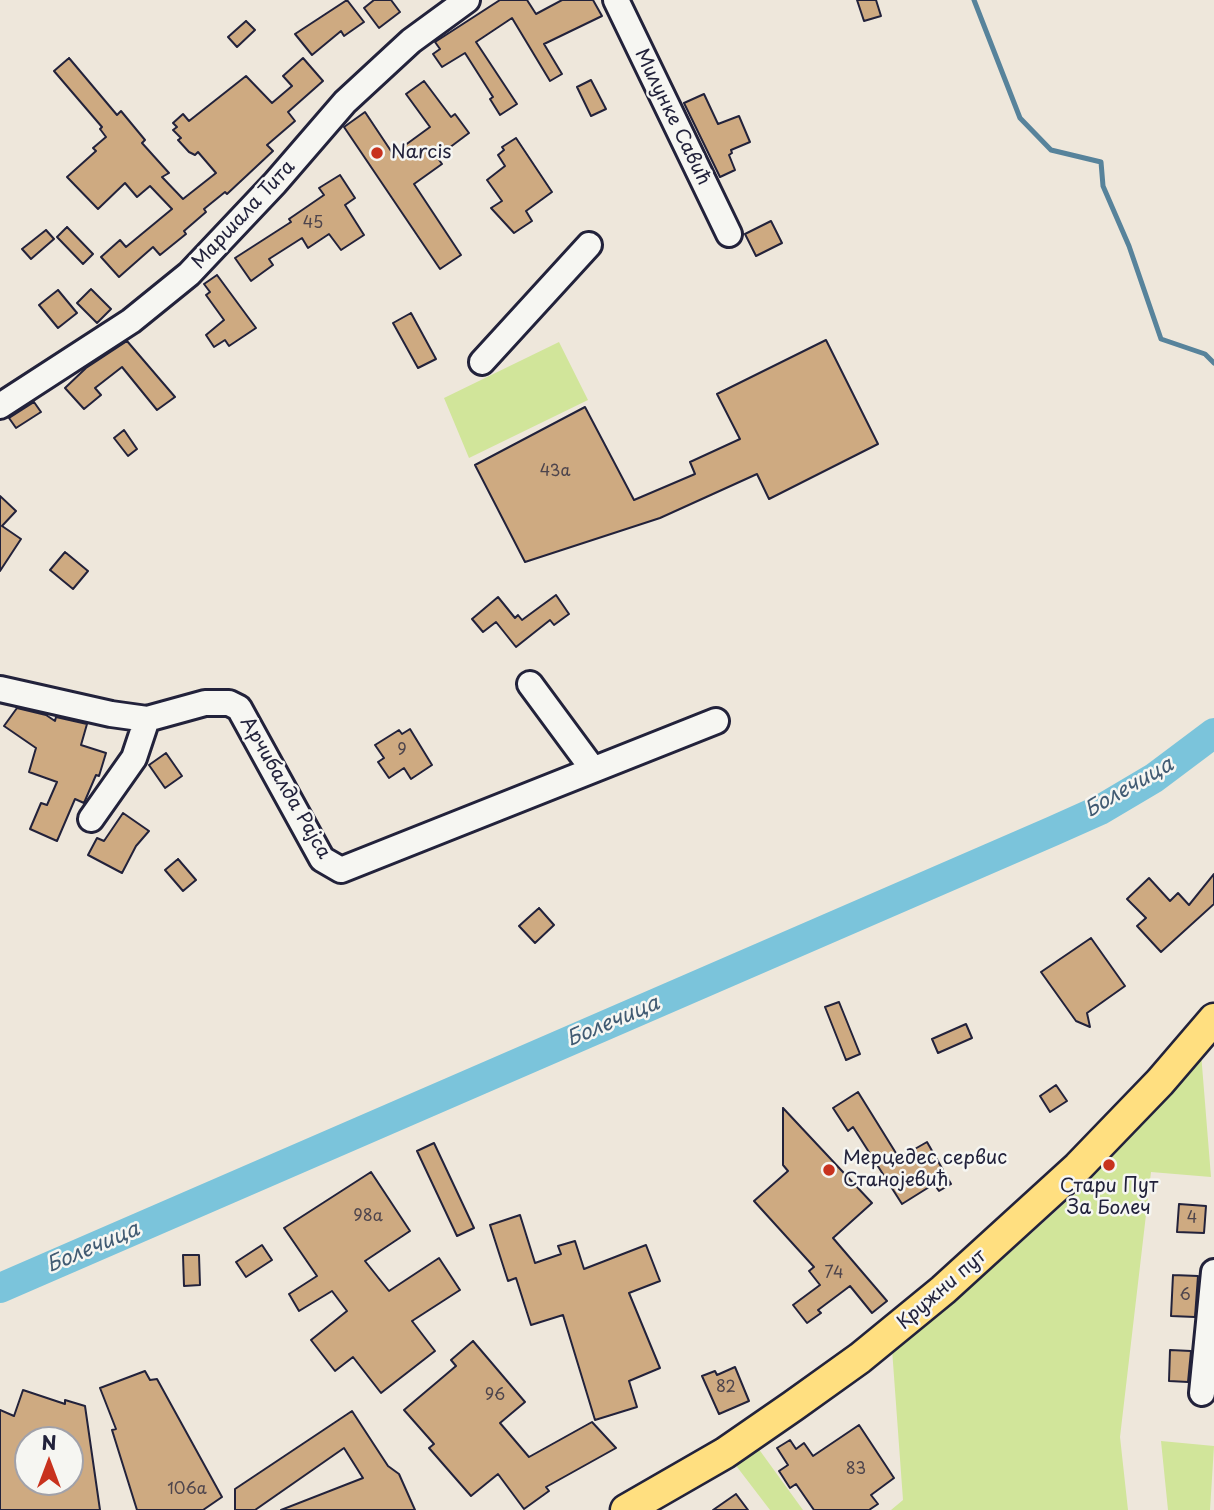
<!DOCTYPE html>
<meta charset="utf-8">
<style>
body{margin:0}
#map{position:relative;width:1214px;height:1510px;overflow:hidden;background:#eee7db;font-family:"Playpen Sans",sans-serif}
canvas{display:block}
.north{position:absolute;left:14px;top:1426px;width:70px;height:70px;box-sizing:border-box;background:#f6f6f2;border:2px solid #a1a1a9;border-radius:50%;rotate:0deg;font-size:19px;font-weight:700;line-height:28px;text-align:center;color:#22223b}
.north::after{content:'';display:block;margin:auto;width:24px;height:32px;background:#c8321e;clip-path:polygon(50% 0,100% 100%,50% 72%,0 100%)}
</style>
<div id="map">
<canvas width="1214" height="1510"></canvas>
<div class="north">N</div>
</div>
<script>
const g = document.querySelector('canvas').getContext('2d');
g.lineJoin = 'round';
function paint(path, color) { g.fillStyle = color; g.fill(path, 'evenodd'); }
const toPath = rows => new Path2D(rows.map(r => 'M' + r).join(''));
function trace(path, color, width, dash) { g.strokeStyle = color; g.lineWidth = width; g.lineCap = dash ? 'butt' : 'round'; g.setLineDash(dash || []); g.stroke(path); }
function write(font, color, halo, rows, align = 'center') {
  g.font = font + ' "Playpen Sans",sans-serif'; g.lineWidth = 5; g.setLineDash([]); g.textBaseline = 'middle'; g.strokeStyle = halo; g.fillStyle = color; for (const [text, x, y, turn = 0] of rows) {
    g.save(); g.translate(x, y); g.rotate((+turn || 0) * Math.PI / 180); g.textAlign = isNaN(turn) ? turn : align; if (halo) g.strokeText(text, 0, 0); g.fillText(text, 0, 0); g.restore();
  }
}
const green = toPath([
 [559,342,588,400,469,458,444,398],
 [1201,1053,1211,1177,1151,1172,1120,1437,1128,1510,891,1510,903,1500,892,1349,966,1292,1086,1184],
 [1161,1441,1214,1446,1210,1510,1168,1510],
 [758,1448,803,1510,770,1510,734,1463]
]);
const stream = toPath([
 [974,0,1020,118,1051,150,1101,162,1103,186,1129,246,1161,339,1205,354,1214,363]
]);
const river = toPath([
 [0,1288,1053,831,1100,810,1154,778,1214,733]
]);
const building = toPath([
 [347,0,364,22,344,36,341,31,312,55,295,34,347,0],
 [374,0,391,0,400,12,379,28,364,8,374,0],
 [500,0,527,0,536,14,562,0,593,0,602,16,544,44,562,74,550,81,512,18,476,42,517,104,500,115,490,99,493,97,465,53,442,67,433,54,440,49,435,42,500,0],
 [857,0,876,0,881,16,864,21,857,0],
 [246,21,255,30,237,47,228,37,246,21],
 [69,58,117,115,121,111,145,140,142,143,169,173,162,177,183,199,216,173,198,152,195,155,189,152,178,140,181,138,173,130,177,127,173,123,183,114,189,121,246,76,272,103,292,86,283,76,303,58,323,81,288,112,295,121,267,145,273,151,227,194,225,192,204,209,206,212,184,231,186,234,160,255,153,247,119,277,101,257,120,240,126,247,172,209,150,186,137,197,125,183,98,209,67,177,96,151,93,148,106,137,100,129,102,127,54,71,69,58],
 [591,80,606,109,591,116,577,87,591,80],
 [424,81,451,117,455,114,469,133,437,157,442,164,414,184,461,255,440,269,344,127,365,112,393,154,430,127,406,94,424,81],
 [704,94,718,124,739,116,750,142,731,150,732,153,729,155,735,170,720,177,684,103,704,94],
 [516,138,552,192,526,211,532,221,514,233,491,208,502,201,487,180,505,166,498,155,504,150,502,147,516,138],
 [340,175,355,198,345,205,364,235,341,250,329,234,308,248,302,238,269,259,273,265,251,281,235,258,291,222,289,219,324,195,319,188,340,175],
 [771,221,782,243,756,256,745,234,771,221],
 [67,227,93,254,83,264,57,237,67,227],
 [46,230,54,239,31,259,22,249,46,230],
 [217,275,256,328,229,346,225,340,214,347,206,335,224,320,206,295,210,292,204,284,217,275],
 [91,289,111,309,97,323,77,303,91,289],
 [58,290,77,313,58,328,39,305,58,290],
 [411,313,436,359,418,368,393,323,411,313],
 [826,340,878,444,769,499,757,474,660,518,525,562,475,465,585,407,634,500,695,474,690,462,740,439,717,394,826,340],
 [127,341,175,397,157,410,122,367,95,388,101,395,84,409,65,388,86,368,127,341],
 [34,402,41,412,16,428,9,418,34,402],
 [124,430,137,449,128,456,114,438,124,430],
 [0,496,16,511,2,526,21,539,0,571,0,496],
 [65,552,88,571,73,589,50,570,65,552],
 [556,595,569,614,554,625,550,620,516,647,496,622,483,632,472,619,498,597,515,618,518,615,522,620,556,595],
 [17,708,46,715,55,721,56,717,87,724,81,745,106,753,99,776,96,775,84,803,75,799,57,841,30,829,41,803,47,805,57,782,29,772,36,748,4,726,17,708],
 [410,729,432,765,411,779,404,768,389,778,378,762,384,758,375,745,399,730,402,734,410,729],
 [166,753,182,776,165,788,149,765,166,753],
 [123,813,149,831,136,846,122,873,88,855,97,838,104,841,123,813],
 [178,859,196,880,183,891,165,870,178,859],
 [1214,874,1214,904,1161,952,1137,926,1146,918,1127,899,1149,878,1170,901,1178,893,1189,905,1214,874],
 [539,908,554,925,535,943,519,926,539,908],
 [1091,938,1125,986,1087,1013,1090,1027,1076,1021,1041,972,1091,938],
 [839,1002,860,1054,846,1060,825,1007,839,1002],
 [966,1024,972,1038,938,1053,932,1039,966,1024],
 [1056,1085,1067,1101,1050,1112,1040,1096,1056,1085],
 [858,1092,899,1158,927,1142,951,1184,939,1191,934,1184,902,1204,853,1127,848,1131,833,1108,858,1092],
 [783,1108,872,1203,833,1238,887,1301,872,1313,850,1286,818,1310,821,1313,807,1323,793,1305,820,1285,809,1271,814,1267,754,1201,788,1171,783,1165,783,1108],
 [434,1143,474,1228,457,1236,417,1151,434,1143],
 [371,1172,410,1231,365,1261,389,1291,439,1258,460,1290,412,1321,435,1351,381,1393,353,1357,335,1371,311,1340,347,1311,332,1291,299,1311,289,1294,317,1276,284,1228,371,1172],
 [1179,1204,1206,1206,1204,1233,1177,1232,1179,1204],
 [520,1215,535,1263,561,1254,558,1246,575,1241,584,1269,646,1245,660,1281,629,1293,660,1368,629,1381,637,1407,595,1420,563,1315,531,1325,516,1278,508,1281,490,1225,520,1215],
 [262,1245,272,1260,246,1277,236,1262,262,1245],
 [183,1255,199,1255,200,1285,184,1286,183,1255],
 [1173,1275,1198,1276,1195,1317,1171,1316,1173,1275],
 [473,1341,525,1402,500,1423,529,1457,592,1422,616,1448,546,1487,549,1491,524,1509,498,1474,471,1496,429,1448,434,1444,404,1410,456,1366,451,1360,473,1341],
 [1170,1350,1191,1351,1188,1382,1169,1381,1170,1350],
 [735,1367,749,1401,719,1414,702,1376,715,1371,717,1375,735,1367],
 [145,1371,150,1380,157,1379,222,1497,203,1510,137,1510,112,1430,116,1429,100,1388,145,1371],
 [23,1390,65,1404,65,1400,85,1406,100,1510,0,1510,0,1410,14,1416,23,1390],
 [28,1440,70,1440,70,1482,28,1482,28,1440],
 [352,1411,388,1466,399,1474,415,1510,281,1510,363,1478,344,1448,255,1510,235,1510,235,1489,352,1411],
 [859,1425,894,1478,871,1495,878,1504,869,1510,814,1510,796,1484,790,1488,779,1471,788,1465,777,1448,790,1440,796,1449,804,1443,813,1456,859,1425],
 [736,1494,748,1510,713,1510,736,1494]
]);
const minor = toPath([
 [616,0,729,234],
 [482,362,589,245],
 [0,406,131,321,189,274,275,183,345,102,411,41,467,0],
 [530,684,592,768],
 [0,689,111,714,147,719,205,703,229,703,239,708,322,859,341,870,716,721],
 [91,819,134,758,147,719],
 [1202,1393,1214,1272]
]);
const major = toPath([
 [626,1510,725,1453,793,1406,860,1358,943,1290,1078,1167,1160,1082,1214,1019]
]);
const markers = [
 [377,153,7,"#c8321e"],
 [1109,1165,7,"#c8321e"],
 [829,1170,7,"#c8321e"]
];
const numberNames = [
 ["45",313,224],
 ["43a",555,472],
 ["9",402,751],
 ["98a",368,1217],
 ["4",1192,1219],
 ["74",834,1274],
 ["6",1185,1296],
 ["82",726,1388],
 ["96",495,1396],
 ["83",856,1470],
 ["106a",187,1490]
];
const streetNames = [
 ["Милунке Савић",672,117,64],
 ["Маршала Тита",244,215,-47],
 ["Арчибалда Рајса",285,788,60],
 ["Кружни пут",942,1290,-41]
];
const poiNames = [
 ["Narcis",391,153],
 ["Мерцедес сервис",843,1159],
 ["Станојевић",843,1181],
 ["Стари Пут",1109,1187,"center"],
 ["За Болеч",1109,1209,"center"]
];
const waterNames = [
 ["Болечица",1129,788,-30],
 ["Болечица",613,1022,-23],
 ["Болечица",93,1248,-23]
];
paint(green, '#d1e59a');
trace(stream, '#57839b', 5);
trace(river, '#7bc4db', 30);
paint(building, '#ceaa81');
trace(building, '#22223b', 2);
trace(minor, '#22223b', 30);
trace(major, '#22223b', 35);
trace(minor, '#f6f6f2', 24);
trace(major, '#ffdf80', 30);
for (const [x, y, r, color] of markers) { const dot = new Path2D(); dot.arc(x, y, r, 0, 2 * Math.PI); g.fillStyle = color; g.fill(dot); trace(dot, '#f6f6f2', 2.5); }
write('16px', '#4d444c', null, numberNames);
write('19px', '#22223b', '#f6f6f2', streetNames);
write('19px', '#22223b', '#f6f6f2', poiNames, 'left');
write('italic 21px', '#415b73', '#f6f6f2', waterNames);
</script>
